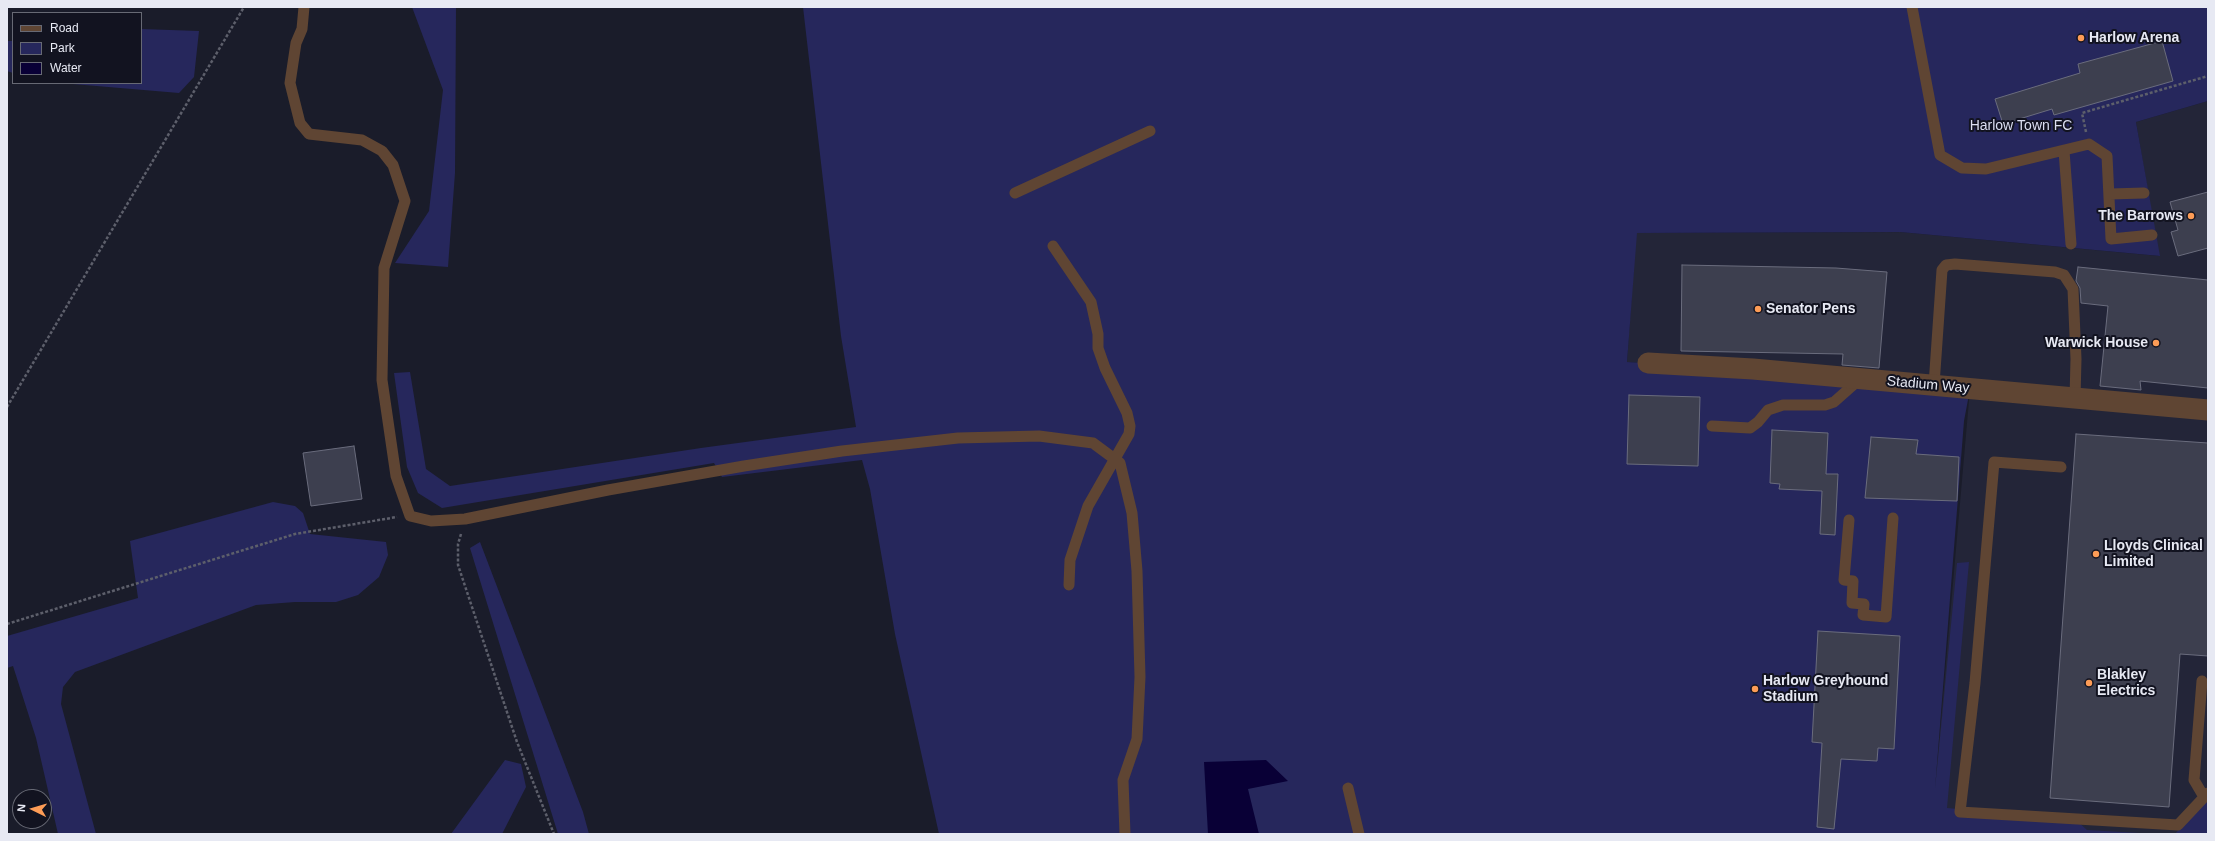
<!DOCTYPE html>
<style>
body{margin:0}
#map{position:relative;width:2215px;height:841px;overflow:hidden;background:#1a1c2a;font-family:Arial,sans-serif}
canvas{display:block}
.frame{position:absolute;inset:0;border:8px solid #e7e9f3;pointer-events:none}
.legend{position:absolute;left:12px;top:12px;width:130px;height:72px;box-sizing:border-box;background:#121320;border:1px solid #676974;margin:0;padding:5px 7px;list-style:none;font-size:12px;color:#e7e9f3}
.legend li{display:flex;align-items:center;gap:8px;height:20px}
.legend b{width:20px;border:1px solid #676974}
.north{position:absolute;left:12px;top:789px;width:40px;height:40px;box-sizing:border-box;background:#121320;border:1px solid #676974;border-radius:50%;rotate:275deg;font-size:11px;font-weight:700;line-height:16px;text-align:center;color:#e7e9f3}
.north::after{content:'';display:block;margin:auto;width:14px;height:18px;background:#fd9c56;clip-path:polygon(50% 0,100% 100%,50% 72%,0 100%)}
</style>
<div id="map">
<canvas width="2215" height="841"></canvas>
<div class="frame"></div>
<ul class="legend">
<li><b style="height:5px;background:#5f4533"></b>Road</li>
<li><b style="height:11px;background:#26275c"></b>Park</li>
<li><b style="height:11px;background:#090036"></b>Water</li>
</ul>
<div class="north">N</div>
</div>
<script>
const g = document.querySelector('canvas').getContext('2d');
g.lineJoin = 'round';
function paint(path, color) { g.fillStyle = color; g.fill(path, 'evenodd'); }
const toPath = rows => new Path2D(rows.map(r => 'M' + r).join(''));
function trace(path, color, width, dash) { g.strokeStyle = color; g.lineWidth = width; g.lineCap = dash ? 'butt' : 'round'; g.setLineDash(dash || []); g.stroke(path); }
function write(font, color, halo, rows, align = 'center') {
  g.font = font + ' Arial,sans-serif'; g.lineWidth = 4; g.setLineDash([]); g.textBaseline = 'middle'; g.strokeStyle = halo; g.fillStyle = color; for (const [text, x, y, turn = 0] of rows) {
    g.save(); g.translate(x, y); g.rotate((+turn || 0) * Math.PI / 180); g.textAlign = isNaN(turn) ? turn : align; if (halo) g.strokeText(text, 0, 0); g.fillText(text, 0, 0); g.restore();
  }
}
const built = toPath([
 [2208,101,2208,834,1929,834,1932,823,1970,389,1627,362,1636,233,1900,232,2159,256,2136,122]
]);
const green = toPath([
 [412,7,456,7,455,173,448,267,395,263,429,211,443,90],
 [803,7,2208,7,2208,101,2136,122,2160,256,1900,232,1637,233,1627,362,1745,369,1970,389,1964,421,1935,789,1957,563,1969,562,1947,808,2075,819,2087,830,2157,834,939,834,895,634,870,489,862,460,722,477,714,463,442,508,418,493,407,467,394,373,410,372,426,469,450,486,701,448,856,427,841,336],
 [141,29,199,31,194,77,179,93,61,83,141,83],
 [7,41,13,41,13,73,7,71],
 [273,502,295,506,303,513,310,534,386,542,388,555,379,577,358,595,336,602,295,602,256,605,75,672,63,687,61,704,96,834,58,834,36,738,13,666,7,668,7,636,138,598,130,541],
 [480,542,583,812,589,834,558,834,470,548],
 [505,760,521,764,526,787,502,834,451,834],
 [2208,797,2208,834,2175,834]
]);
const water = toPath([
 [1266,760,1288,781,1248,789,1259,834,1208,834,1204,762]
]);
const building = toPath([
 [2162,41,2173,81,2054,115,2052,109,2003,124,1995,99,2080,73,2078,64,2162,41],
 [2208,192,2208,248,2178,256,2171,232,2178,230,2170,202,2208,192],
 [1682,265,1836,268,1887,272,1879,368,1842,365,1843,354,1681,351,1682,265],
 [2078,267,2208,280,2208,388,2140,381,2141,390,2100,386,2108,306,2081,303,2080,288,2076,281,2078,267],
 [1629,395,1700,397,1698,466,1627,464,1629,395],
 [1772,430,1828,433,1826,474,1838,474,1835,535,1820,534,1822,491,1779,489,1780,484,1770,483,1772,430],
 [2076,434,2208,443,2208,656,2180,654,2169,807,2050,798,2076,434],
 [1871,437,1918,440,1916,454,1959,457,1957,501,1865,498,1871,437],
 [354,446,362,499,311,506,303,453,354,446],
 [1818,631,1900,636,1894,749,1878,748,1877,761,1841,759,1834,829,1817,827,1822,743,1812,742,1818,631]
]);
const path = toPath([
 [2086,132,2082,113,2208,76],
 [7,407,244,7],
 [461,534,458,544,458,565,517,742,554,834],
 [7,624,295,534,397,517]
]);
const lane = toPath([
 [304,7,302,29,296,43,290,83,300,123,309,134,362,140,382,151,393,165,405,201,384,268,382,380,396,476,410,516,431,521,465,519,608,490,744,466,842,451,958,438,1039,436,1093,443,1120,463,1132,513,1137,571,1140,677,1137,739,1123,780,1125,834],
 [1912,7,1940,155,1962,168,1986,169,2089,144,2107,156,2111,239,2152,235],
 [2064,151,2071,244],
 [1015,193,1150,131],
 [2110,194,2144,193],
 [1053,246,1091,302,1098,334,1098,348,1105,368,1127,413,1130,426,1129,434,1088,506,1070,560,1069,585],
 [1934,385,1942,270,1946,265,1955,264,2055,272,2064,275,2073,289,2076,359,2075,398],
 [1712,426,1750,428,1758,422,1768,410,1783,405,1825,405,1834,402,1860,379],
 [2061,467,1994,462,1975,683,1960,812,2178,825,2208,793],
 [1849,520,1844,580,1853,581,1852,603,1864,604,1863,615,1886,617,1893,518],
 [2202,681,2194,780,2204,797],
 [1348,788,1359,834]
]);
const street = toPath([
 [1648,363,1753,369,2208,410]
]);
const markers = [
 [2081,38,4,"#fd9c56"],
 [2191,216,4,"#fd9c56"],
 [1758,309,4,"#fd9c56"],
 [2156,343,4,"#fd9c56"],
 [2096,554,4,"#fd9c56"],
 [2089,683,4,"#fd9c56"],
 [1755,689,4,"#fd9c56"]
];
const poiNames = [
 ["Harlow Arena",2089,38],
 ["The Barrows",2183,216,"right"],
 ["Senator Pens",1766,309],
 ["Warwick House",2148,343,"right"],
 ["Lloyds Clinical",2104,546],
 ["Limited",2104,562],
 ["Blakley",2097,675],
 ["Electrics",2097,691],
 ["Harlow Greyhound",1763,681],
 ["Stadium",1763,697]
];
const parkNames = [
 ["Harlow Town FC",2021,126]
];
const streetNames = [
 ["Stadium Way",1928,385,5]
];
paint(built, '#232538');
paint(green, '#26275c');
paint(water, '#090036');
paint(building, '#3d3f4f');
trace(building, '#6a6c7d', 1);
trace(path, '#5d5f6b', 2.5, [3, 2]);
trace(lane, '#5f4533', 11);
trace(street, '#5f4533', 21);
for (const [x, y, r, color] of markers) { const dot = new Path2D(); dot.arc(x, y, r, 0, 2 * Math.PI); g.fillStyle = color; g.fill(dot); trace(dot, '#121320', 1.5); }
write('bold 14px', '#e7e9f3', '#121320', poiNames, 'left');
write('14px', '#dbdef1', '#121320', parkNames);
write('14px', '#e7e9f3', '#121320', streetNames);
</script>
